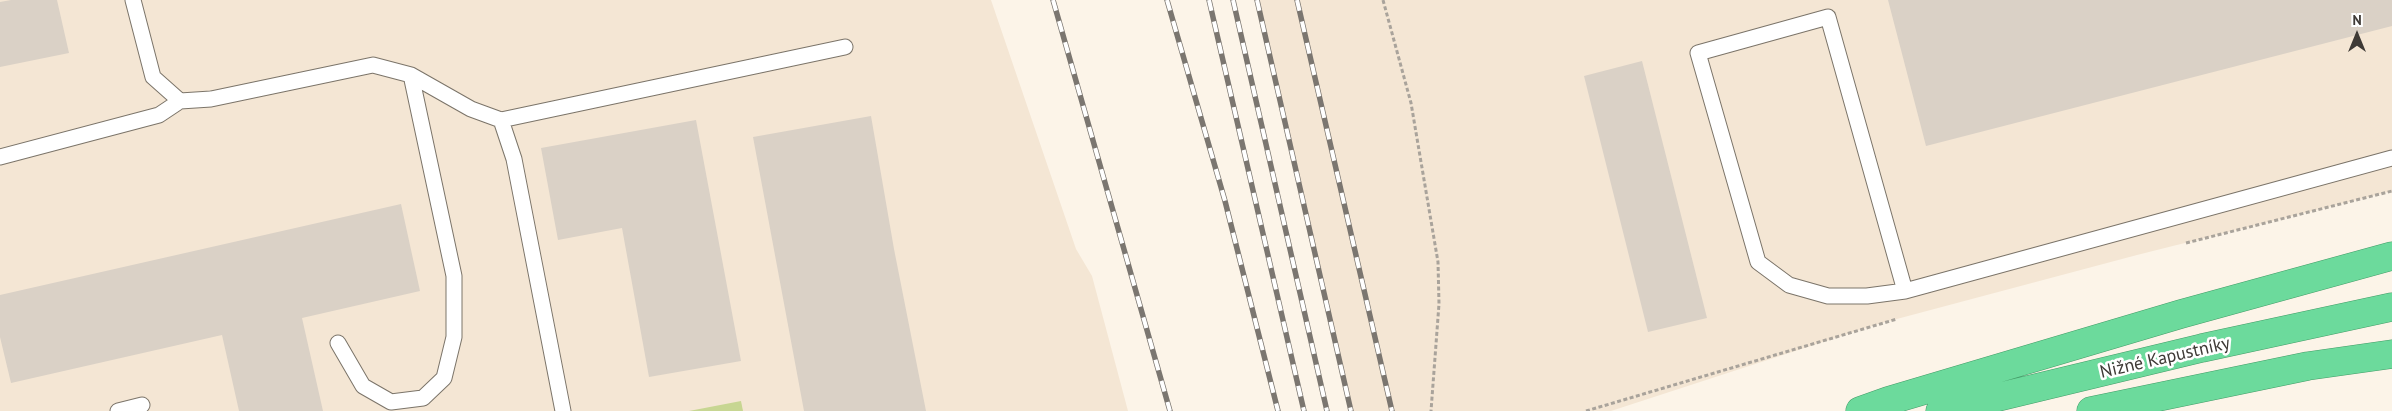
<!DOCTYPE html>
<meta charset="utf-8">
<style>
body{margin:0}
#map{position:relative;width:2392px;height:411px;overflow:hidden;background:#fcf4e8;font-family:"PT Sans",sans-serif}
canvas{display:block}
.north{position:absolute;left:2332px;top:10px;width:50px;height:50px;-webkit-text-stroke:4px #fff;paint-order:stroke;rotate:0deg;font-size:14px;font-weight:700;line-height:20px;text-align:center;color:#3e3a36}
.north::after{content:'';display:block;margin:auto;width:18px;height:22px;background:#3e3a36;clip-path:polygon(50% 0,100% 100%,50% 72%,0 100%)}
</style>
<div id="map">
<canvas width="2392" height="411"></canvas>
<div class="north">N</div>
</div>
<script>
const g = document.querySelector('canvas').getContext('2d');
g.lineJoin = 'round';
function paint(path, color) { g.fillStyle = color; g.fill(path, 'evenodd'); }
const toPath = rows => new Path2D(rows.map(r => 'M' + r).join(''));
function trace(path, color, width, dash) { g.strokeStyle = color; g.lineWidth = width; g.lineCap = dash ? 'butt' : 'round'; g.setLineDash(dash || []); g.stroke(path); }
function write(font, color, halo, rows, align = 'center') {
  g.font = font + ' "PT Sans",sans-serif'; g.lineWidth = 5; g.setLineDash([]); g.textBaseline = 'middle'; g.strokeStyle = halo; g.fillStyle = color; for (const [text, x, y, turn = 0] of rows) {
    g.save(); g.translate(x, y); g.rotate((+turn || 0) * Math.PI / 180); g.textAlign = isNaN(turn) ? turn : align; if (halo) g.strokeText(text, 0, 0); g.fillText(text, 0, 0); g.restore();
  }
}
const built = toPath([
 [0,0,991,0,1076,249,1092,276,1128,411,0,411],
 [1257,0,2392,0,2392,191,2137,255,1878,324,1611,411,1351,411]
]);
const green = toPath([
 [741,401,743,411,689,411]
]);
const building = toPath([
 [11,0,57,0,69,53,0,67,0,2],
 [1888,0,2392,0,2392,26,1926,146],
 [1642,61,1707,318,1648,332,1584,76],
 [871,116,894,249,926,411,804,411,753,137],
 [696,120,741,361,649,377,622,228,558,240,541,148],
 [401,204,420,291,302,318,323,411,239,411,222,335,11,383,0,337,0,295]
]);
const path = toPath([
 [1383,0,1411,103,1438,262,1439,304,1431,411],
 [2186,243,2392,191],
 [1586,411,1897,319]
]);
const service = toPath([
 [133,0,153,77,180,101,211,99,373,65,411,75,471,109,501,120,845,47],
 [501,120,514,159,563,411],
 [0,157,159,115,180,101],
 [1905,291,1828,17,1698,53,1758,262,1789,285,1828,296,1867,296,1905,291,2392,158],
 [338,343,363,386,391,402,423,398,444,378,454,337,454,276,411,75],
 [118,411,142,405]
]);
const trunk = toPath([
 [1860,411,1888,401,2181,314,2392,256],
 [1940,411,2202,348,2392,307],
 [2091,411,2308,366,2392,354]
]);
const rail = toPath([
 [1053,0,1170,411],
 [1167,0,1225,201,1278,411],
 [1209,0,1304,411],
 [1233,0,1327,411],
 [1257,0,1351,411],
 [1297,0,1392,411]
]);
const streetNames = [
 ["Nižné Kapustníky",2165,358,-13]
];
paint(built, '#f4e6d4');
paint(green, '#c7d692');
paint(building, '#dad1c6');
trace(service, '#7b7469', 17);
trace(trunk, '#449c68', 29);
trace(path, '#a9a39b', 3, [4, 2.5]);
trace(service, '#fff', 15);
trace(trunk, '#6cda9c', 28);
trace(rail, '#7b7670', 5.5);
trace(rail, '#fff', 4, [11]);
write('18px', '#3e3a36', '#fff', streetNames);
</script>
